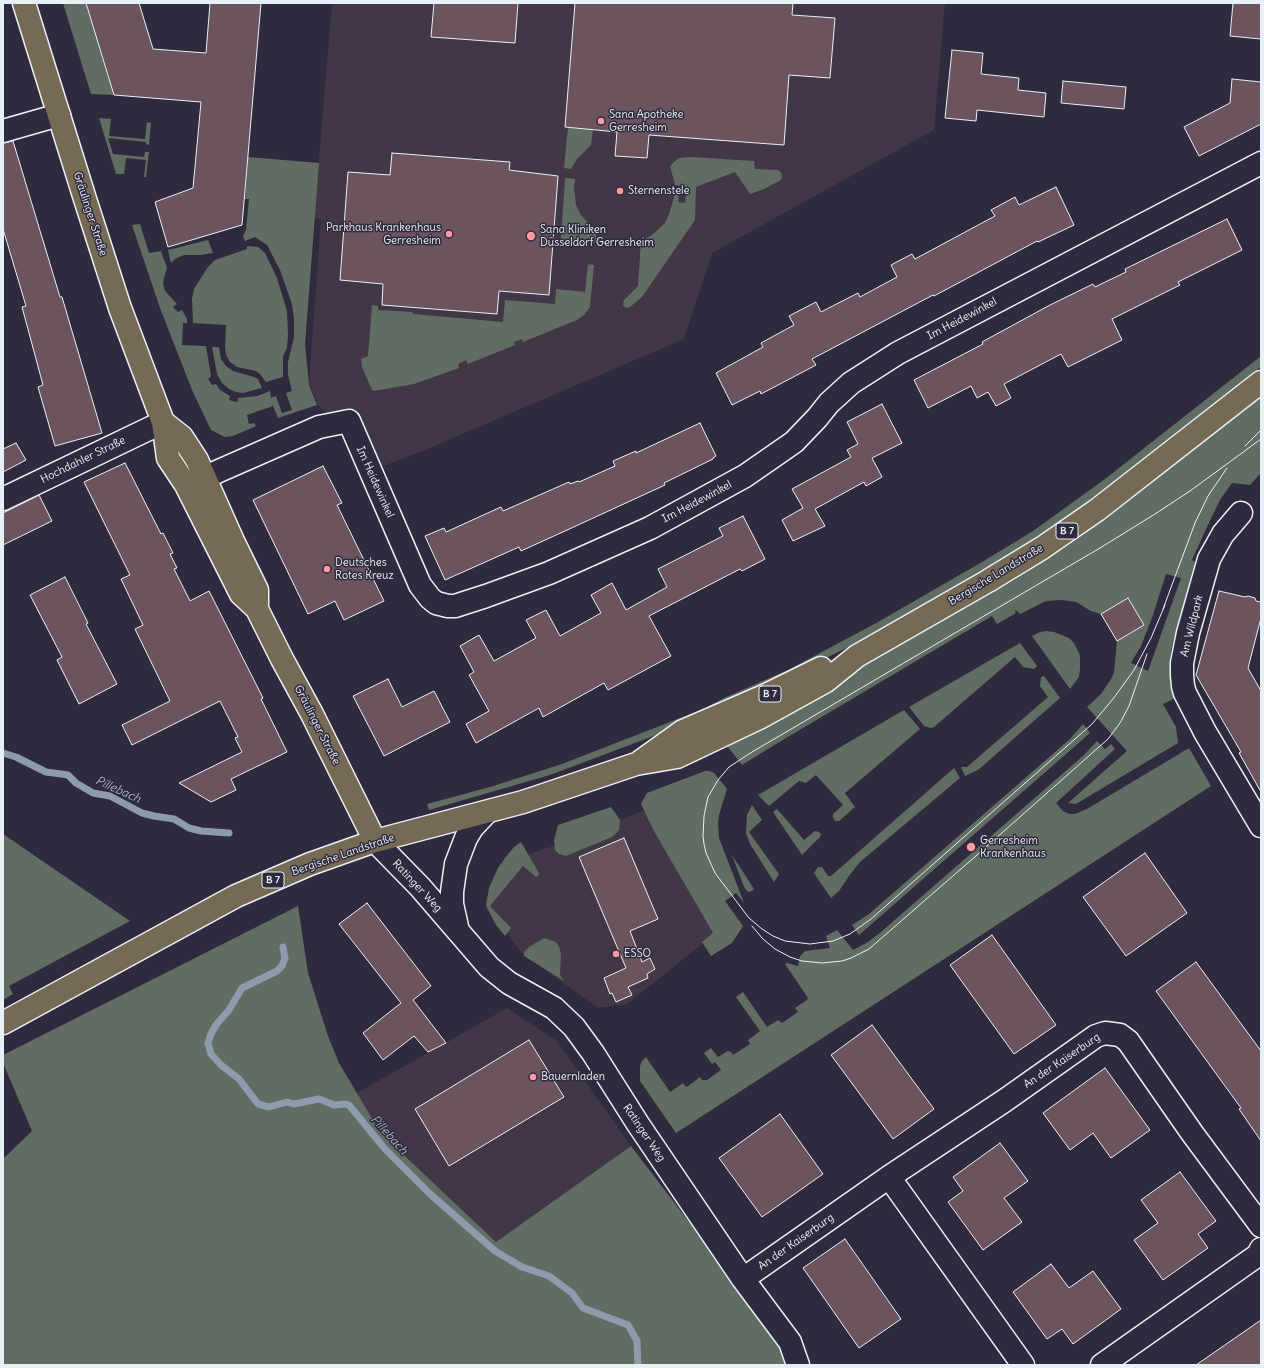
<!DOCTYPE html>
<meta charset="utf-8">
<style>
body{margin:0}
#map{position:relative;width:1264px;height:1368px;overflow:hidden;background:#2f2a3d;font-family:Delius,sans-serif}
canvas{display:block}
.frame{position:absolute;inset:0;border:4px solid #e8f1f8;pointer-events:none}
</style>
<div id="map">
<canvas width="1264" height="1368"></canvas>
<div class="frame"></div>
</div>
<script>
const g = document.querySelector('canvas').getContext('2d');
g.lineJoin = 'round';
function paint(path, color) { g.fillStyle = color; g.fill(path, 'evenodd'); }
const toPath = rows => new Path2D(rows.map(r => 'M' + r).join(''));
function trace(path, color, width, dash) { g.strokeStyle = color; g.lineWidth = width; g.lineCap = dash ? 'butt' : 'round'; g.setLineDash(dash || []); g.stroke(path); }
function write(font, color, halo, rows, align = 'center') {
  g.font = font + ' Delius,sans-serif'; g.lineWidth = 3; g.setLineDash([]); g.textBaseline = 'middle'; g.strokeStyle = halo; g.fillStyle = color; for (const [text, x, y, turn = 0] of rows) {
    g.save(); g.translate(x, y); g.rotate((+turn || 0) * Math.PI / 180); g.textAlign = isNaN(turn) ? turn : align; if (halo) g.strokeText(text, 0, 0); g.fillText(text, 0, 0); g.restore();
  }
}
const built = toPath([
 [332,3,945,3,934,130,712,253,684,339,425,450,378,468,318,405,309,383,321,219,314,218],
 [647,809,715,934,627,1004,598,1008,522,953,507,934,489,905,528,854,554,846],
 [507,1008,557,1041,631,1146,496,1242,406,1157,376,1125,357,1093]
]);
const green = toPath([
 [63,3,86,3,114,95,91,94],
 [99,118,111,119,109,136,145,139,147,122,151,123,149,145,146,144,146,142,108,138,113,154,144,157,145,152,149,152,146,177,144,177,146,160,126,158,124,174,116,174],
 [568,127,593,130,591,145,577,159,571,169,564,168],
 [248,157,319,163,305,344,309,385,317,405,278,418,273,406,247,415,249,424,254,423,256,426,233,436,225,437,211,430,192,390,160,308,132,225,140,224,149,253,161,251,167,268,164,278,163,284,165,291,177,304,173,307,178,312,182,310,187,319,187,323,183,323,182,345,206,346,211,376,208,379,212,385,216,384,220,390,230,396,229,400,237,402,238,398,257,396,270,391,271,398,276,396,282,413,292,410,286,393,292,391,288,375,288,362,294,337,294,318,292,304,280,270,267,245,255,237,245,241,243,236,246,230,249,199,245,199],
 [691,157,754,161,755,169,778,170,781,172,782,177,781,180,764,189,750,194,735,172,696,187,695,220,642,297,630,307,626,308,623,305,624,300,638,286,641,241,652,235,665,223,669,214,675,194,679,194,678,202,685,203,687,187,675,185,670,166,675,161,679,158],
 [565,178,575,179,574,188,576,205,581,215,588,223,596,230,596,243,561,239],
 [208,240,213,253,201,255,184,255,175,259,171,263,168,250],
 [247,246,258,247,265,253,277,278,287,311,288,335,287,348,283,356,283,377,266,382,260,374,256,371,237,367,230,362,226,355,225,347,226,325,193,323,192,299,194,289,208,267,215,260,247,249],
 [588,264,594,265,590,307,584,315,577,320,523,342,522,339,514,342,515,345,468,364,466,360,458,364,459,368,414,384,374,391,372,390,362,367,361,359,368,356,372,305,378,306,378,310,412,312,413,314,503,322,505,300,555,304,556,289,585,292],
 [212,347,219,347,221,359,226,366,233,371,254,377,258,379,262,388,243,393,236,392,229,389,222,383,217,374],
 [1261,356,1261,367,1077,510,1011,553,955,586,854,644,771,686,712,713,709,706,724,698,790,669,878,622,982,562,1033,531,1105,479],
 [1261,397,1261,473,1250,485,1232,483,1220,500,1207,527,1192,560,1195,562,1171,651,1170,661,1170,678,1175,698,1163,704,1176,727,1178,743,1076,804,1068,803,1127,751,1087,707,1101,694,1111,679,1114,673,1117,641,1144,625,1128,598,1101,614,1091,611,1076,602,1062,600,1046,601,1020,614,1016,610,1015,611,1016,613,997,624,992,616,776,744,742,765,724,742,838,681,1013,581,1070,544,1102,521],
 [1166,574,1181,578,1148,671,1131,663,1141,646,1152,618],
 [1046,631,1054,632,1069,638,1074,643,1080,655,1080,669,1079,677,1070,689,1032,636,1040,632],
 [1020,643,1037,666,1034,669,1023,667,1015,657,934,727,931,728,924,726,909,707],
 [1044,676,1060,698,978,770,965,776,961,767,967,767,1048,697,1040,686,1041,677],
 [904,710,920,729,845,793,855,807,839,821,835,821,833,817,833,814,843,805,816,775,806,783,799,781,769,806,758,795],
 [693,713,696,720,550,775,429,810,427,804,490,787,562,764],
 [1083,724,1090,733,859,935,852,925,869,914,962,833,1070,739],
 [1097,741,1105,749,1111,744,1115,749,1056,803,1063,811,1069,814,1075,814,1087,809,1189,748,1211,786,676,1133,640,1081,640,1066,642,1061,646,1057,670,1092,683,1083,685,1086,687,1087,700,1077,702,1080,707,1080,721,1070,715,1062,712,1064,704,1053,711,1048,718,1057,728,1051,731,1052,733,1055,750,1044,748,1040,760,1031,736,997,743,992,767,1027,778,1020,782,1023,798,1012,795,1008,807,1000,808,998,785,964,787,963,798,966,800,956,805,951,830,948,826,936,837,930,853,950,868,942,881,932,1084,755],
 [954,768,960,778,860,862,849,876,839,891,831,898,814,873,818,867,822,867,828,876,831,876],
 [705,771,709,771,714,773,727,789,719,815,718,824,719,838,744,903,736,893,725,901,743,926,732,943,711,956,702,942,713,933,654,831,641,804,647,793],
 [752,805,762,820,749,832,779,874,774,882,750,844,746,833,747,815],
 [611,807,620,820,619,830,612,837,566,856,559,854,555,850,554,840,558,825],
 [777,809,804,840,815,831,819,832,821,834,820,837,802,855,773,812],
 [3,834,130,921,9,986,13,994,3,1000],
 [521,842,539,873,538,876,536,877,523,866,490,906,511,928,505,936,496,925,487,908,486,905,489,888,498,868,505,858,514,847],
 [732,855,754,889,752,891,748,892,744,887],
 [298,906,308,973,328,1036,339,1063,376,1125,406,1157,496,1242,631,1146,748,1299,780,1343,789,1365,3,1365,3,1159,32,1131,3,1063,3,1055],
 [544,938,556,942,559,947,561,954,560,975,564,981,524,956,524,952,529,947]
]);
const stream = toPath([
 [3,753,16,757,46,772,68,775,76,783,93,793,110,796,142,813,154,816,174,819,189,828,201,831,229,833],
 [283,947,285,958,282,966,277,971,242,988,229,1010,216,1025,211,1034,208,1043,211,1054,221,1065,239,1079,258,1104,269,1107,287,1102,294,1104,319,1099,334,1105,346,1104,349,1105,385,1149,429,1193,495,1251,522,1267,549,1276,572,1293,583,1308,628,1325,637,1341,638,1365]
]);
const building = toPath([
 [86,3,139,3,153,49,206,53,210,3,261,3,242,225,168,247,155,202,193,188,201,102,114,95,86,3],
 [434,3,518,3,515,43,431,37,434,3],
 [575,3,793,3,792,15,835,18,830,78,789,75,784,145,649,135,647,158,615,156,617,132,565,127,575,3],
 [1233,3,1261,3,1261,39,1230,36,1233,3],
 [952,50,983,53,981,74,1019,78,1018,90,1046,93,1044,117,977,110,976,121,945,118,952,50],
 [1232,79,1261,82,1261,124,1199,156,1184,127,1230,103,1232,79],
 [1063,81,1126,87,1124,109,1061,103,1063,81],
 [13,141,60,297,62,297,102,433,55,446,38,387,43,385,22,307,26,306,3,229,3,143,13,141],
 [392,153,510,162,509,170,558,176,549,295,499,291,497,314,382,305,383,284,340,280,348,172,390,175,392,153],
 [1056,187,1074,225,1038,242,1037,241,934,296,933,295,812,359,816,365,761,394,760,391,732,405,716,373,763,347,761,343,794,325,789,316,816,302,821,312,858,293,860,297,897,277,891,265,912,254,915,259,995,216,991,210,1015,197,1019,205,1056,187],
 [1227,219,1242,250,1178,282,1180,285,1112,319,1122,340,1068,367,1061,354,1004,384,1011,398,996,406,988,392,977,398,971,386,928,408,914,380,983,344,982,342,1050,305,1093,284,1095,287,1126,272,1125,269,1227,219],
 [882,404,902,443,872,458,882,477,866,486,864,482,815,509,825,526,793,541,782,520,803,508,792,489,851,457,847,450,858,444,847,422,882,404],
 [700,423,716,456,713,458,713,459,664,483,665,485,565,531,521,551,519,547,445,580,425,536,444,528,446,532,501,507,503,511,569,482,570,484,578,481,579,482,615,466,613,461,636,451,636,453,700,423],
 [16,443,26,460,3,472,3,449,16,443],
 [125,463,161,534,163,533,173,553,170,554,177,568,174,569,190,601,209,591,263,698,261,699,287,752,231,779,236,790,211,802,179,783,242,752,235,738,238,737,220,701,132,745,122,725,170,701,135,629,143,625,121,579,130,575,84,482,125,463],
 [323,466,342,503,337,505,384,601,344,620,335,601,308,614,253,500,323,466],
 [39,495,52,521,3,545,3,513,39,495],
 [743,516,765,559,742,571,740,569,649,616,671,656,608,690,604,683,543,717,539,708,476,743,466,724,489,711,469,675,474,672,460,646,479,635,494,661,536,638,526,620,546,610,560,636,601,613,591,595,612,583,626,610,667,587,658,569,723,536,719,528,743,516],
 [65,577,88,623,86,624,117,684,79,704,57,660,62,657,30,595,65,577],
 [1219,591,1245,597,1248,596,1255,598,1256,601,1261,602,1261,618,1248,668,1261,691,1261,792,1239,753,1241,752,1196,675,1219,591],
 [1128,598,1144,625,1117,641,1101,614,1128,598],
 [388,679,402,707,434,691,450,722,384,756,353,696,388,679],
 [624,838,658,919,630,931,642,962,650,958,655,969,647,974,648,978,628,987,632,995,616,1002,612,993,610,994,604,978,626,968,579,857,624,838],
 [1145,853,1187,913,1126,956,1083,897,1145,853],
 [367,903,431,986,413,1000,446,1043,428,1052,414,1036,383,1060,363,1033,401,1003,339,924,367,903],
 [992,935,1056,1025,1014,1054,950,965,992,935],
 [1196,962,1261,1051,1261,1141,1239,1109,1241,1108,1156,991,1196,962],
 [872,1025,934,1109,893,1139,831,1055,872,1025],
 [529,1040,564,1097,449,1166,415,1109,529,1040],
 [1105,1068,1150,1130,1111,1158,1093,1133,1070,1150,1043,1113,1105,1068],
 [780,1114,823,1174,762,1217,719,1158,780,1114],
 [1000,1143,1028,1181,1004,1198,1022,1222,983,1250,948,1202,963,1191,953,1177,1000,1143],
 [1180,1172,1216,1221,1198,1234,1208,1248,1163,1280,1134,1240,1158,1223,1141,1200,1180,1172],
 [845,1239,901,1319,859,1348,803,1268,845,1239],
 [1051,1264,1069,1288,1093,1271,1121,1309,1073,1344,1062,1329,1047,1339,1013,1292,1051,1264],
 [1261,1320,1261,1365,1196,1365,1261,1320]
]);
const minor = toPath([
 [3,131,59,115],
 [187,485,319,427,349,421,420,585,430,598,436,603,448,606,455,606,486,596,549,573,650,528,745,476,794,442,817,418,829,403,851,383,898,353,1261,163],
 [3,499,163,422],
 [1241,513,1223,534,1209,559,1188,633,1182,663,1182,675,1183,686,1185,693,1205,732,1261,826],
 [375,841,420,887,489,967,509,983,554,1008,574,1027,593,1053,638,1124,743,1279,790,1342,798,1365],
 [458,931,452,904,452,892,456,864,466,838,472,828,487,812],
 [889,1177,1023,1365],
 [743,1279,889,1177,1004,1101,1096,1036,1105,1033,1120,1035,1128,1041,1192,1133,1261,1226],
 [1102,1365,1258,1255,1261,1249]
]);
const major = toPath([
 [24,3,85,199,120,308,163,422,168,458,186,485,241,594,257,609,282,659,312,714,375,841],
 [163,422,182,437,197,460,233,541,257,590,257,609],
 [641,761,683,731,764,696,821,668],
 [3,1023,236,896,310,864,375,841,523,802,636,764,677,757,759,718,826,681,857,656,988,581,1042,548,1097,510,1261,382]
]);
const tram = toPath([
 [1245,446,1261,430],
 [1165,605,1151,638,1134,670,1113,699,1092,724,871,919,850,934,833,941,810,944,785,941,773,936,762,929,749,918,715,873,706,853,704,844,703,836,704,816,708,797,718,780,729,767,752,752,1100,548,1155,514,1190,491,1261,439],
 [1163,609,1195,523,1208,496,1227,468],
 [752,926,763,939,775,949,790,957,802,961,822,963,842,961,851,958,869,949,977,855,1108,739,1120,723,1129,706,1147,654]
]);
const markers = [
 [601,121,4,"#ff9aa2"],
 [620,191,4,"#ff9aa2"],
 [449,234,4,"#ff9aa2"],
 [531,236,5,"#ff9aa2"],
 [327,569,4,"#ff9aa2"],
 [971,847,5,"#ff9aa2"],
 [616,954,4,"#ff9aa2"],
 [533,1077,4,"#ff9aa2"]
];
const shields = [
 [1067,531,22],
 [770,694,22],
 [273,880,22]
];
const shieldNames = [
 ["B 7",1067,531],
 ["B 7",770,694],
 ["B 7",273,880]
];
const poiNames = [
 ["Sana Apotheke",609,115],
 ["Gerresheim",609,128],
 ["Sternenstele",628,191],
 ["Parkhaus Krankenhaus",441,228,"right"],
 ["Gerresheim",441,241,"right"],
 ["Sana Kliniken",540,230],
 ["Düsseldorf Gerresheim",540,243],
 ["Deutsches",335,563],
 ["Rotes Kreuz",335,576],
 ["Gerresheim",980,841],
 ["Krankenhaus",980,854],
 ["ESSO",624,954],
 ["Bauernladen",541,1077]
];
const streetNames = [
 ["Gräulinger Straße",90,214,72],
 ["Im Heidewinkel",962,319,-28],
 ["Hochdahler Straße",83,460,-26],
 ["Im Heidewinkel",375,482,66],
 ["Im Heidewinkel",697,502,-28],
 ["Bergische Landstraße",996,575,-31],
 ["Am Wildpark",1192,626,-76],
 ["Gräulinger Straße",317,725,63],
 ["Bergische Landstraße",343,855,-19],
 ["Ratinger Weg",417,886,47],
 ["An der Kaiserburg",1062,1061,-34],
 ["Ratinger Weg",644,1133,56],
 ["An der Kaiserburg",796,1242,-35]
];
const waterNames = [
 ["Pillebach",118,790,24],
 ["Pillebach",389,1135,48]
];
paint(built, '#413747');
paint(green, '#616d62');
trace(stream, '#8d9bad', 7);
paint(building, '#6b545e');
trace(building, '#e8f1f8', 1);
trace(minor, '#e8f1f8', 25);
trace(major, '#e8f1f8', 25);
trace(minor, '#2f2a3d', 22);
trace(major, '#776a54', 22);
trace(tram, '#e8f1f8', 1);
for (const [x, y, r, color] of markers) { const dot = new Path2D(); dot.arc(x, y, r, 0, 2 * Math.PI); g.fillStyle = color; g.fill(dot); trace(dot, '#2f2a3d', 1.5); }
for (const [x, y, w] of shields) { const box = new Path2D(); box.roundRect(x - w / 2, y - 8, w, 16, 3); g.fillStyle = '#2f2a3d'; g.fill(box); trace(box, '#e8f1f8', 1); }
write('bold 10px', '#e8f1f8', null, shieldNames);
write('11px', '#e8f1f8', '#2f2a3d', poiNames, 'left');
write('11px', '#e8f1f8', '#2f2a3d', streetNames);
write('italic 12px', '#abb8c6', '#2f2a3d', waterNames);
</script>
